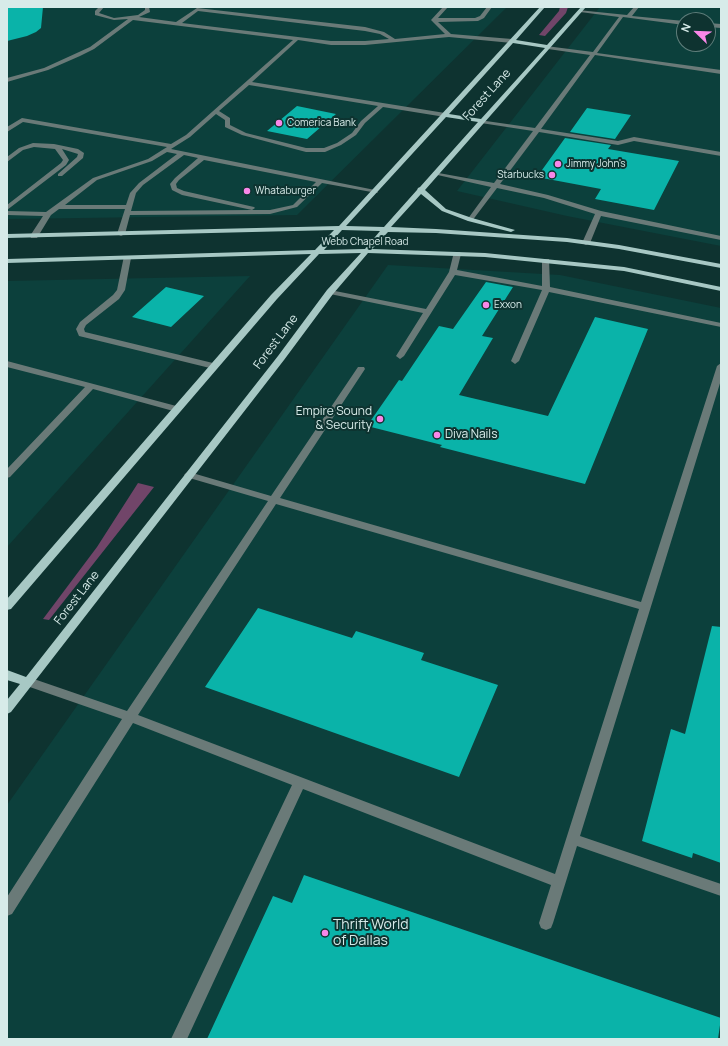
<!DOCTYPE html>
<style>
body{margin:0}
#map{position:relative;width:728px;height:1046px;overflow:hidden;background:#0e3330;font-family:Manrope,sans-serif}
canvas{display:block}
.frame{position:absolute;inset:0;border:8px solid #d7ebe9;pointer-events:none}
.north{position:absolute;left:676px;top:12px;width:40px;height:40px;box-sizing:border-box;background:#0e3330;border:1px solid #5e7d7a;border-radius:50%;rotate:293deg;font-size:11px;font-weight:700;line-height:16px;text-align:center;color:#d7ebe9}
.north::after{content:'';display:block;margin:auto;width:14px;height:18px;background:#f987e8;clip-path:polygon(50% 0,100% 100%,50% 72%,0 100%)}
</style>
<div id="map">
<canvas width="728" height="1046"></canvas>
<div class="frame"></div>
<div class="north">N</div>
</div>
<script>
const g = document.querySelector('canvas').getContext('2d');
g.lineJoin = 'round';
function paint(path, color) { g.fillStyle = color; g.fill(path, 'evenodd'); }
const toPath = rows => new Path2D(rows.map(r => 'M' + r).join(''));
function trace(path, color, width, dash) { g.strokeStyle = color; g.lineWidth = width; g.lineCap = dash ? 'butt' : 'round'; g.setLineDash(dash || []); g.stroke(path); }
function write(font, color, halo, rows, align = 'center') {
  g.font = font + ' Manrope,sans-serif'; g.lineWidth = 4; g.setLineDash([]); g.textBaseline = 'middle'; g.strokeStyle = halo; g.fillStyle = color; for (const [text, x, y, turn = 0] of rows) {
    g.save(); g.translate(x, y); g.rotate((+turn || 0) * Math.PI / 180); g.textAlign = isNaN(turn) ? turn : align; if (halo) g.strokeText(text, 0, 0); g.fillText(text, 0, 0); g.restore();
  }
}
const built = toPath([
 [7,7,507,7,297,215,7,219],
 [600,7,721,7,721,246,567,216,457,191],
 [684,20,708,20,708,44,684,44],
 [388,265,560,275,721,308,721,1039,7,1039,7,805],
 [250,276,7,547,7,281]
]);
const green = toPath([
 [560,7,568,7,566,13,545,36,539,35,559,11],
 [138,483,154,487,49,620,43,619,97,547]
]);
const building = toPath([
 [7,7,43,7,41,28,36,32,27,36,7,41],
 [297,106,336,114,307,139,267,131],
 [587,108,631,115,615,139,570,132],
 [565,138,611,145,608,149,679,161,654,210,595,199,601,189,537,177],
 [486,282,513,287,482,336,493,338,459,395,548,416,595,317,648,329,585,484,440,447,442,445,367,426,399,380,402,381,439,326,453,329],
 [166,287,204,296,171,327,132,317],
 [258,608,352,638,356,631,424,653,421,660,498,685,459,777,205,687],
 [712,626,721,627,721,863,693,853,692,858,642,841,671,729,685,734],
 [304,875,721,1018,718,1039,207,1039,273,896,292,903]
]);
const minor = toPath([
 [99,7,104,7,99,13,114,18,138,15,145,10,145,7,149,7,150,12,139,17,176,22,197,8,365,27,384,32,395,39,445,34,431,20,443,7,448,7,438,18,475,18,480,16,487,7,492,7,484,18,478,21,438,22,451,34,512,39,515,41,512,43,449,37,365,45,331,45,298,40,252,82,445,113,448,115,445,117,383,107,365,123,356,135,341,145,325,152,306,152,242,135,225,127,225,120,216,114,190,137,171,149,375,190,378,192,377,193,322,183,297,207,270,214,130,215,125,234,121,236,117,234,125,209,59,209,51,215,37,238,31,238,30,236,43,216,7,215,7,211,46,212,93,178,148,159,167,147,23,122,7,132,7,127,22,118,171,144,186,135,293,40,133,20,94,49,80,56,48,70,7,82,7,78,44,68,90,47,128,19,114,20,95,15,95,11,99,7],
 [198,11,365,31,380,34,389,39,365,41,331,41,182,23,198,11],
 [249,85,378,106,361,121,352,133,337,143,324,148,306,148,246,133,230,125,230,118,219,111,249,85],
 [167,152,177,154,139,183,130,193,126,205,65,205,97,180,152,161,167,152],
 [184,155,198,158,175,178,170,184,172,190,182,195,252,210,131,211,136,193,143,185,184,155],
 [204,160,316,182,293,205,270,210,252,210,255,208,254,207,184,191,177,188,176,184,179,180,204,160],
 [634,7,639,7,632,16,684,21,684,25,623,17,597,53,721,70,721,74,595,55,541,129,618,141,634,137,721,152,721,156,634,141,618,145,539,132,500,184,548,195,601,211,721,236,721,240,601,216,590,243,586,245,582,243,595,214,544,198,497,188,472,221,468,221,467,220,491,187,433,174,433,172,494,183,533,131,481,123,479,122,479,120,535,128,590,55,548,49,545,47,546,46,593,52,619,17,580,12,578,10,627,15,634,7],
 [708,23,721,24,721,28,708,27,708,23],
 [33,143,54,144,78,149,84,153,83,158,62,176,58,176,58,174,77,157,78,154,62,149,69,160,66,165,7,210,7,205,61,163,63,160,55,149,34,147,23,150,7,162,7,157,19,148,33,143],
 [454,252,460,252,461,254,457,270,542,286,542,261,543,259,549,259,550,287,721,323,721,327,549,292,519,361,515,364,511,361,542,290,455,275,404,356,400,359,396,356,423,313,330,294,326,292,330,290,426,309,449,272,454,252],
 [124,256,127,256,131,258,125,290,119,299,86,325,84,329,85,332,217,364,218,366,217,368,214,369,79,336,76,329,80,322,113,295,117,290,124,256],
 [7,361,180,407,181,409,177,412,93,389,10,477,7,478,7,469,85,387,7,367,7,361],
 [721,363,721,380,580,836,721,884,721,896,577,846,553,923,551,928,546,930,541,928,539,923,551,885,303,789,187,1039,171,1039,292,785,133,723,12,914,7,916,7,897,122,719,24,685,22,682,24,679,28,677,127,711,268,501,186,477,184,475,186,473,189,472,271,496,358,367,364,367,365,369,280,498,641,602,717,366,721,363],
 [276,504,639,609,555,874,138,715,276,504]
]);
const major = toPath([
 [540,7,545,7,516,40,547,45,581,7,586,7,425,190,446,209,472,218,515,230,511,232,468,221,442,211,421,194,391,227,436,229,567,238,619,245,721,264,721,268,619,249,567,242,436,233,388,232,372,249,485,253,624,267,721,287,721,291,624,271,485,257,368,253,333,294,284,360,11,712,7,714,7,700,20,684,7,680,7,670,26,677,278,356,327,290,361,253,319,254,277,299,11,609,7,610,7,599,271,295,311,254,7,263,7,259,315,250,334,230,7,238,7,234,339,226,540,7],
 [513,43,545,48,481,119,449,114,513,43],
 [446,117,478,122,420,187,418,188,417,190,384,227,346,226,446,117],
 [342,230,380,231,365,249,324,250,342,230]
]);
const markers = [
 [279,123,4,"#f987e8"],
 [558,164,4,"#f987e8"],
 [552,175,4,"#f987e8"],
 [247,191,4,"#f987e8"],
 [486,305,4,"#f987e8"],
 [380,419,4,"#f987e8"],
 [437,435,4,"#f987e8"],
 [325,933,4,"#f987e8"]
];
const farPoinames = [
 ["Comerica Bank",287,123],
 ["Jimmy John's",566,164],
 ["Starbucks",544,175,"right"],
 ["Whataburger",255,191],
 ["Exxon",494,305]
];
const farStreetnames = [
 ["Webb Chapel Road",365,242]
];
const streetNames = [
 ["Forest Lane",487,95,-48],
 ["Forest Lane",276,342,-53],
 ["Forest Lane",77,598,-52]
];
const poiNames = [
 ["Empire Sound",372,412],
 ["& Security",372,426],
 ["Diva Nails",445,435,"left"]
];
const nearPoinames = [
 ["Thrift World",333,925],
 ["of Dallas",333,941]
];
paint(built, '#0c403c');
paint(green, '#714569');
paint(building, '#0ab3a9');
paint(minor, '#6a7a78');
paint(major, '#a7c8c4');
for (const [x, y, r, color] of markers) { const dot = new Path2D(); dot.arc(x, y, r, 0, 2 * Math.PI); g.fillStyle = color; g.fill(dot); trace(dot, '#0e3330', 1.5); }
write('10px', '#d7ebe9', '#0e3330', farPoinames, 'left');
write('10px', '#d7ebe9', '#0e3330', farStreetnames);
write('12px', '#d7ebe9', '#0e3330', streetNames);
write('12px', '#d7ebe9', '#0e3330', poiNames, 'right');
write('14px', '#d7ebe9', '#0e3330', nearPoinames, 'left');
</script>
